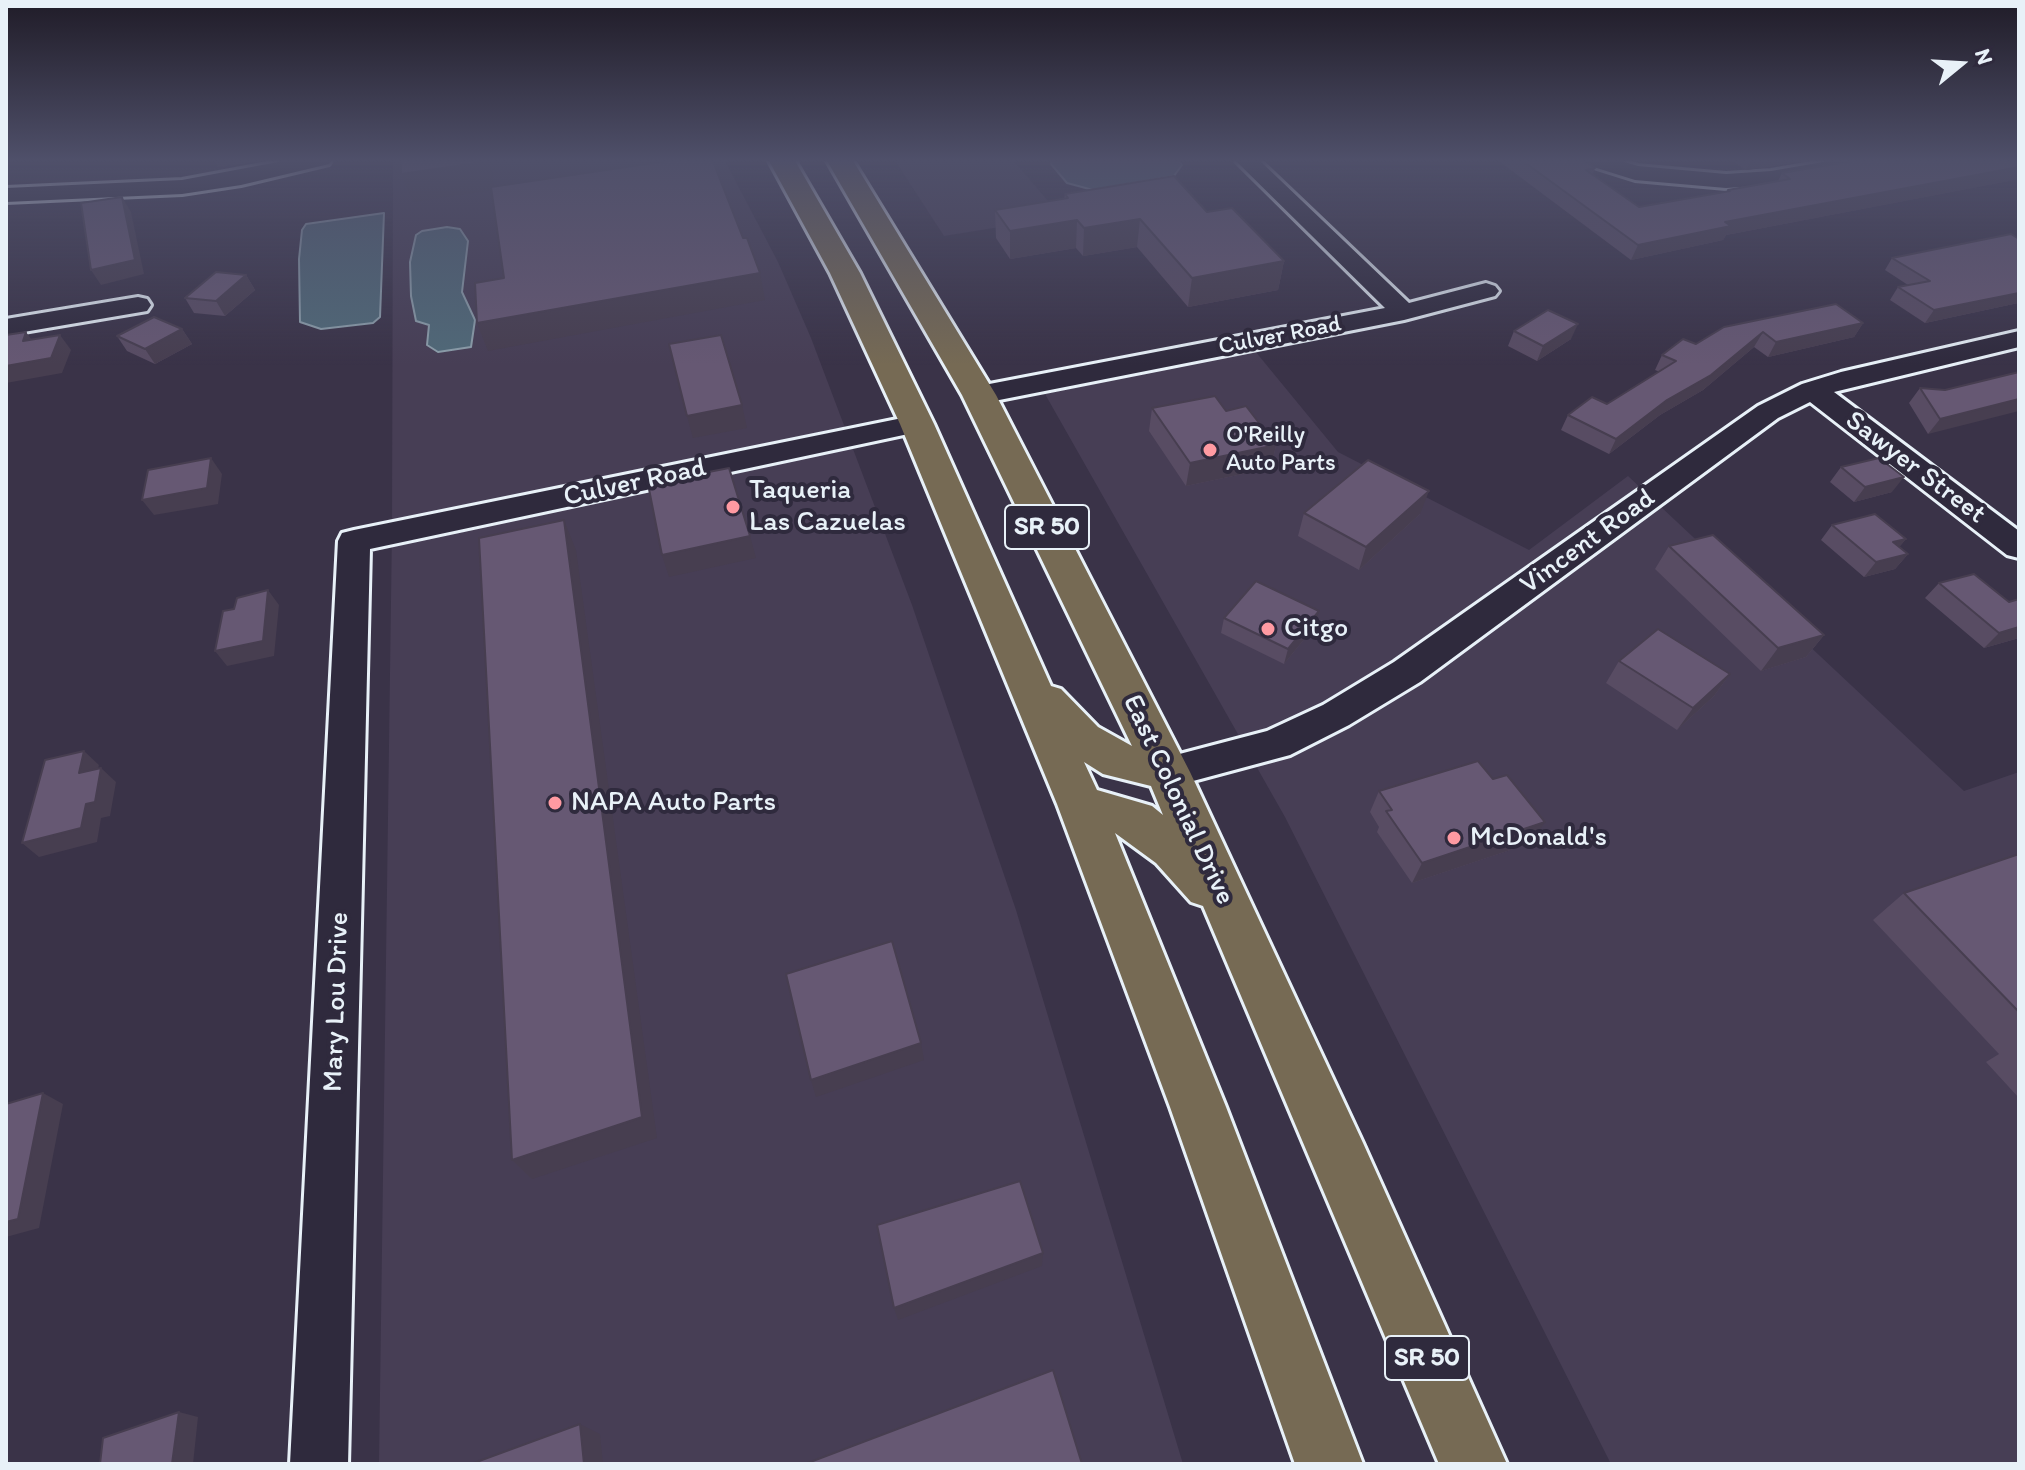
<!DOCTYPE html>
<style>
body{margin:0}
#map{position:relative;width:2025px;height:1470px;overflow:hidden;background:#3a3348;font-family:Itim,sans-serif}
canvas{display:block}
.frame{position:absolute;inset:0;border:8px solid #e8f1f8;pointer-events:none}
.north{position:absolute;left:1921px;top:24px;width:80px;height:80px;-webkit-text-stroke:6px #2f2a3d;paint-order:stroke;rotate:72deg;font-size:22px;font-weight:700;line-height:32px;text-align:center;color:#e8f1f8}
.north::after{content:'';display:block;margin:auto;width:28px;height:36px;background:#e8f1f8;clip-path:polygon(50% 0,100% 100%,50% 72%,0 100%)}
</style>
<div id="map">
<canvas width="2025" height="1470"></canvas>
<div class="frame"></div>
<div class="north">N</div>
</div>
<script>
const g = document.querySelector('canvas').getContext('2d');
g.lineJoin = 'round';
function paint(path, color) { g.fillStyle = color; g.fill(path, 'evenodd'); }
const toPath = rows => new Path2D(rows.map(r => 'M' + r).join(''));
function trace(path, color, width, dash) { g.strokeStyle = color; g.lineWidth = width; g.lineCap = dash ? 'butt' : 'round'; g.setLineDash(dash || []); g.stroke(path); }
function write(font, color, halo, rows, align = 'center') {
  g.font = font + ' Itim,sans-serif'; g.lineWidth = 8; g.setLineDash([]); g.textBaseline = 'middle'; g.strokeStyle = halo; g.fillStyle = color; for (const [text, x, y, turn = 0] of rows) {
    g.save(); g.translate(x, y); g.rotate((+turn || 0) * Math.PI / 180); g.textAlign = isNaN(turn) ? turn : align; if (halo) g.strokeText(text, 0, 0); g.fillText(text, 0, 0); g.restore();
  }
}
const built = toPath([
 [393,159,724,159,778,262,811,338,912,605,1016,910,1183,1464,379,1464,392,529],
 [894,159,1012,159,1062,217,944,236],
 [1255,351,1338,452,1529,550,1628,476,1964,791,2019,772,2019,1464,1611,1464,1285,817,1045,394]
]);
const water = toPath([
 [1051,159,1178,159,1182,165,1174,176,1093,190,1067,183,1051,164,1051,159],
 [384,213,380,317,373,323,321,329,300,322,299,259,302,230,306,224,384,213],
 [447,227,460,229,468,241,462,292,475,320,471,347,438,352,427,345,429,325,416,321,411,296,410,262,416,235,422,231,447,227]
]);
const minor = toPath([
 [294,159,332,159,329,164,241,185,182,194,6,202,6,188,182,180,294,159],
 [1234,159,1258,159,1409,303,1486,283,1495,286,1499,291,1495,296,1404,320,979,404,969,401,965,395,969,389,979,386,1385,308,1234,159],
 [1581,159,1614,159,1638,166,1726,174,1771,171,1840,159,1887,159,1876,166,1771,185,1726,188,1635,180,1584,164,1581,159],
 [138,297,147,299,151,305,147,311,6,335,6,319,138,297],
 [2019,331,2019,347,1834,392,2019,531,2019,558,2007,555,1810,402,1778,418,1420,682,1349,725,1290,755,1167,788,1153,783,1147,772,1153,761,1267,731,1323,705,1394,662,1758,406,1802,384,1841,372,2019,331],
 [917,415,927,418,932,424,927,430,370,549,348,1464,290,1464,338,541,342,533,354,530,917,415]
]);
const highway = toPath([
 [768,159,794,159,860,273,934,424,1051,686,1061,689,1098,727,1132,746,962,395,826,159,852,159,996,395,1190,772,1363,1143,1507,1464,1439,1464,1203,906,1191,902,1156,863,1115,833,1226,1107,1363,1464,1295,1464,1170,1107,1057,804,900,424,830,273,768,159],
 [1084,762,1103,774,1151,786,1163,815,1152,806,1097,790,1084,762]
]);
const wall = toPath([
 [1496,159,1582,159,1595,168,1593,174,1639,207,1727,192,1728,190,1778,181,1782,173,2019,159,2019,179,1726,235,1723,240,1631,260],
 [1729,159,1821,159,1746,170],
 [1065,194,1207,212,1284,261,1278,290,1188,307,1137,247,1083,256,1076,248,1010,259,996,238,995,210,1064,199],
 [2019,239,2019,302,2018,303,1925,323,1890,300,1898,287,1908,285,1885,270,1892,258],
 [246,275,255,290,225,316,194,313,185,298],
 [1863,323,1854,337,1768,357,1754,347,1703,390,1660,415,1609,454,1561,430,1568,415,1607,404,1660,372,1655,370,1662,355,1696,344,1724,327],
 [182,329,192,344,155,364,127,351,117,336],
 [1514,331,1571,339,1537,361,1508,346],
 [2019,372,1928,434,1909,403,1920,388,1945,390],
 [1152,408,1226,411,1276,445,1271,468,1186,486,1149,431],
 [1841,467,1892,492,1854,502,1830,482],
 [1304,513,1420,514,1359,570,1298,536],
 [1832,525,1906,539,1899,547,1908,554,1895,569,1864,577,1821,540],
 [1669,546,1824,635,1806,657,1761,671,1655,569],
 [1939,583,2009,602,2019,599,2019,638,1984,648,1925,598],
 [1224,618,1315,626,1284,664,1221,633],
 [1619,661,1730,674,1714,696,1677,730,1606,683],
 [1493,779,1531,843,1412,883,1377,832,1379,827,1370,812,1379,791],
 [2019,854,2019,1098,1986,1062,1999,1054,1873,920,1904,893]
]);
const shadedWall = toPath([
 [213,159,258,159,259,162,218,167],
 [483,159,491,159,494,190,413,202,401,174],
 [1752,159,1821,159,1746,170],
 [2019,167,2019,179,1726,235,1723,240,1631,260,1638,245,1725,222],
 [122,197,131,212,144,274,101,285,91,270],
 [1140,219,1137,247,1083,256,1084,228],
 [1077,220,1076,248,1010,259,1010,231],
 [1284,261,1278,290,1188,307,1192,278],
 [760,273,765,300,488,351,477,323],
 [246,275,255,290,225,316,216,301],
 [2019,292,2018,303,1925,323,1934,310],
 [1863,323,1854,337,1768,357,1776,342],
 [1578,324,1571,339,1537,361,1543,346],
 [182,329,192,344,155,364,145,349],
 [26,332,37,347,23,341],
 [1763,332,1754,347,1703,390,1660,415,1609,454,1616,439,1667,400],
 [60,335,71,350,62,373,6,383,6,366],
 [2019,399,2019,411,1928,434,1940,419],
 [742,405,747,428,693,438,687,416],
 [1276,445,1271,468,1186,486,1190,463],
 [211,458,222,474,218,504,154,515,142,500],
 [1904,477,1892,492,1854,502,1865,487],
 [1429,491,1420,514,1359,570,1366,547],
 [564,520,576,550,657,1138,532,1179,512,1160],
 [750,536,756,558,669,577,662,555],
 [1906,539,1893,554,1893,542],
 [1908,554,1895,569,1864,577,1876,562],
 [268,590,279,605,274,656,227,666,215,651],
 [1319,611,1315,626,1284,664,1288,649],
 [2019,627,2019,638,1984,648,1999,633],
 [1824,635,1806,657,1761,671,1778,648],
 [1730,674,1714,696,1677,730,1693,708],
 [84,751,99,765,94,787,79,773],
 [101,768,116,782,110,816,101,818,97,842,39,857,22,843,86,804],
 [1545,822,1531,843,1412,883,1422,863],
 [921,1043,924,1060,816,1097,811,1080],
 [43,1093,63,1104,39,1228,6,1237,6,1222],
 [1043,1253,1042,1266,898,1320,894,1308],
 [179,1412,198,1417,193,1464,172,1464],
 [580,1424,600,1434,603,1464,584,1464]
]);
const building = toPath([
 [401,159,483,159,484,162,401,174,401,159],
 [680,159,712,159,743,238,747,238,760,273,477,323,475,283,504,278,491,187,680,159],
 [1520,159,1582,159,1595,168,1586,170,1639,207,1730,191,1728,190,1790,179,1782,173,1864,159,2019,159,2019,167,1725,222,1731,226,1638,245,1520,159],
 [1174,176,1207,212,1232,208,1284,261,1192,278,1140,219,1084,228,1077,220,1010,231,995,210,1068,198,1065,194,1174,176],
 [122,197,135,260,91,270,81,203,122,197],
 [2011,234,2019,239,2019,293,1934,310,1898,287,1930,281,1892,258,2011,234],
 [216,272,246,275,216,301,185,298,216,272],
 [1836,304,1863,323,1776,342,1763,332,1711,375,1667,400,1616,439,1568,415,1592,397,1607,404,1676,361,1662,355,1683,339,1696,344,1724,327,1836,304],
 [1548,310,1578,324,1543,346,1514,331,1548,310],
 [154,317,182,329,145,349,117,336,154,317],
 [26,332,23,341,60,335,51,358,6,366,6,335,26,332],
 [721,335,742,405,687,416,669,344,721,335],
 [2019,372,2019,399,1940,419,1920,388,1945,390,2019,372],
 [1215,396,1226,411,1246,406,1276,445,1190,463,1152,408,1215,396],
 [211,458,207,488,142,500,148,470,211,458],
 [1879,458,1904,477,1865,487,1841,467,1879,458],
 [1368,460,1429,491,1366,547,1304,513,1368,460],
 [729,468,750,536,662,555,648,484,729,468],
 [1875,514,1906,539,1893,542,1908,554,1876,562,1832,525,1875,514],
 [564,520,642,1117,512,1160,479,538,564,520],
 [1713,535,1824,635,1778,648,1669,546,1713,535],
 [1974,574,2009,602,2019,599,2019,627,1999,633,1939,583,1974,574],
 [1256,581,1319,611,1288,649,1224,618,1256,581],
 [268,590,263,641,215,651,223,611,234,609,237,598,268,590],
 [1658,629,1730,674,1693,708,1619,661,1658,629],
 [84,751,79,773,101,768,95,802,86,804,81,828,22,843,45,760,84,751],
 [1478,761,1493,779,1507,775,1545,822,1422,863,1386,811,1392,810,1379,791,1478,761],
 [2019,854,2019,1012,1904,893,2019,854],
 [892,941,921,1043,811,1080,786,974,892,941],
 [43,1093,18,1219,6,1222,6,1104,43,1093],
 [1020,1181,1043,1253,894,1308,877,1225,1020,1181],
 [1053,1370,1082,1464,805,1464,1053,1370],
 [179,1412,172,1464,100,1464,103,1438,179,1412],
 [580,1424,584,1464,471,1464,580,1424]
]);
const markers = [
 [1210,450,8,"#ff9aa2"],
 [733,507,8,"#ff9aa2"],
 [1268,629,8,"#ff9aa2"],
 [555,803,8,"#ff9aa2"],
 [1454,838,8,"#ff9aa2"]
];
const farStreetnames = [
 ["Culver Road",1280,336,-11]
];
const farPoinames = [
 ["O'Reilly",1226,436],
 ["Auto Parts",1226,464]
];
const shields = [
 [1047,527,84],
 [1427,1358,84]
];
const shieldNames = [
 ["SR 50",1047,527],
 ["SR 50",1427,1358]
];
const streetNames = [
 ["Sawyer Street",1915,468,37],
 ["Culver Road",635,483,-12],
 ["Vincent Road",1588,542,-36],
 ["East Colonial Drive",1178,800,65],
 ["Mary Lou Drive",337,1002,-88]
];
const poiNames = [
 ["Taqueria",749,491],
 ["Las Cazuelas",749,523],
 ["Citgo",1284,629],
 ["NAPA Auto Parts",571,803],
 ["McDonald's",1470,838]
];
paint(built, '#473e55');
paint(water, '#506978');
trace(water, '#8d9fab', 2);
trace(minor, '#e8f1f8', 6);
trace(highway, '#e8f1f8', 6);
paint(minor, '#2f2a3d');
paint(highway, '#766a54');
paint(wall, '#584c63');
paint(shadedWall, '#473e50');
paint(building, '#665873');
trace(building, '#473e50', 2);
const sky = g.createLinearGradient(0, 0, 0, 365);
sky.addColorStop(0, '#201c28');
sky.addColorStop(0.44, '#4f506a');
sky.addColorStop(1, '#4f506a00');
g.fillStyle = sky;
g.fillRect(0, 0, 2025, 365);
for (const [x, y, r, color] of markers) { const dot = new Path2D(); dot.arc(x, y, r, 0, 2 * Math.PI); g.fillStyle = color; g.fill(dot); trace(dot, '#2f2a3d', 3); }
write('24px', '#e8f1f8', '#2f2a3d', farStreetnames);
write('24px', '#e8f1f8', '#2f2a3d', farPoinames, 'left');
for (const [x, y, w] of shields) { const box = new Path2D(); box.roundRect(x - w / 2, y - 22, w, 44, 6); g.fillStyle = '#2f2a3d'; g.fill(box); trace(box, '#e8f1f8', 2); }
write('bold 26px', '#e8f1f8', null, shieldNames);
write('28px', '#e8f1f8', '#2f2a3d', streetNames);
write('28px', '#e8f1f8', '#2f2a3d', poiNames, 'left');
</script>
